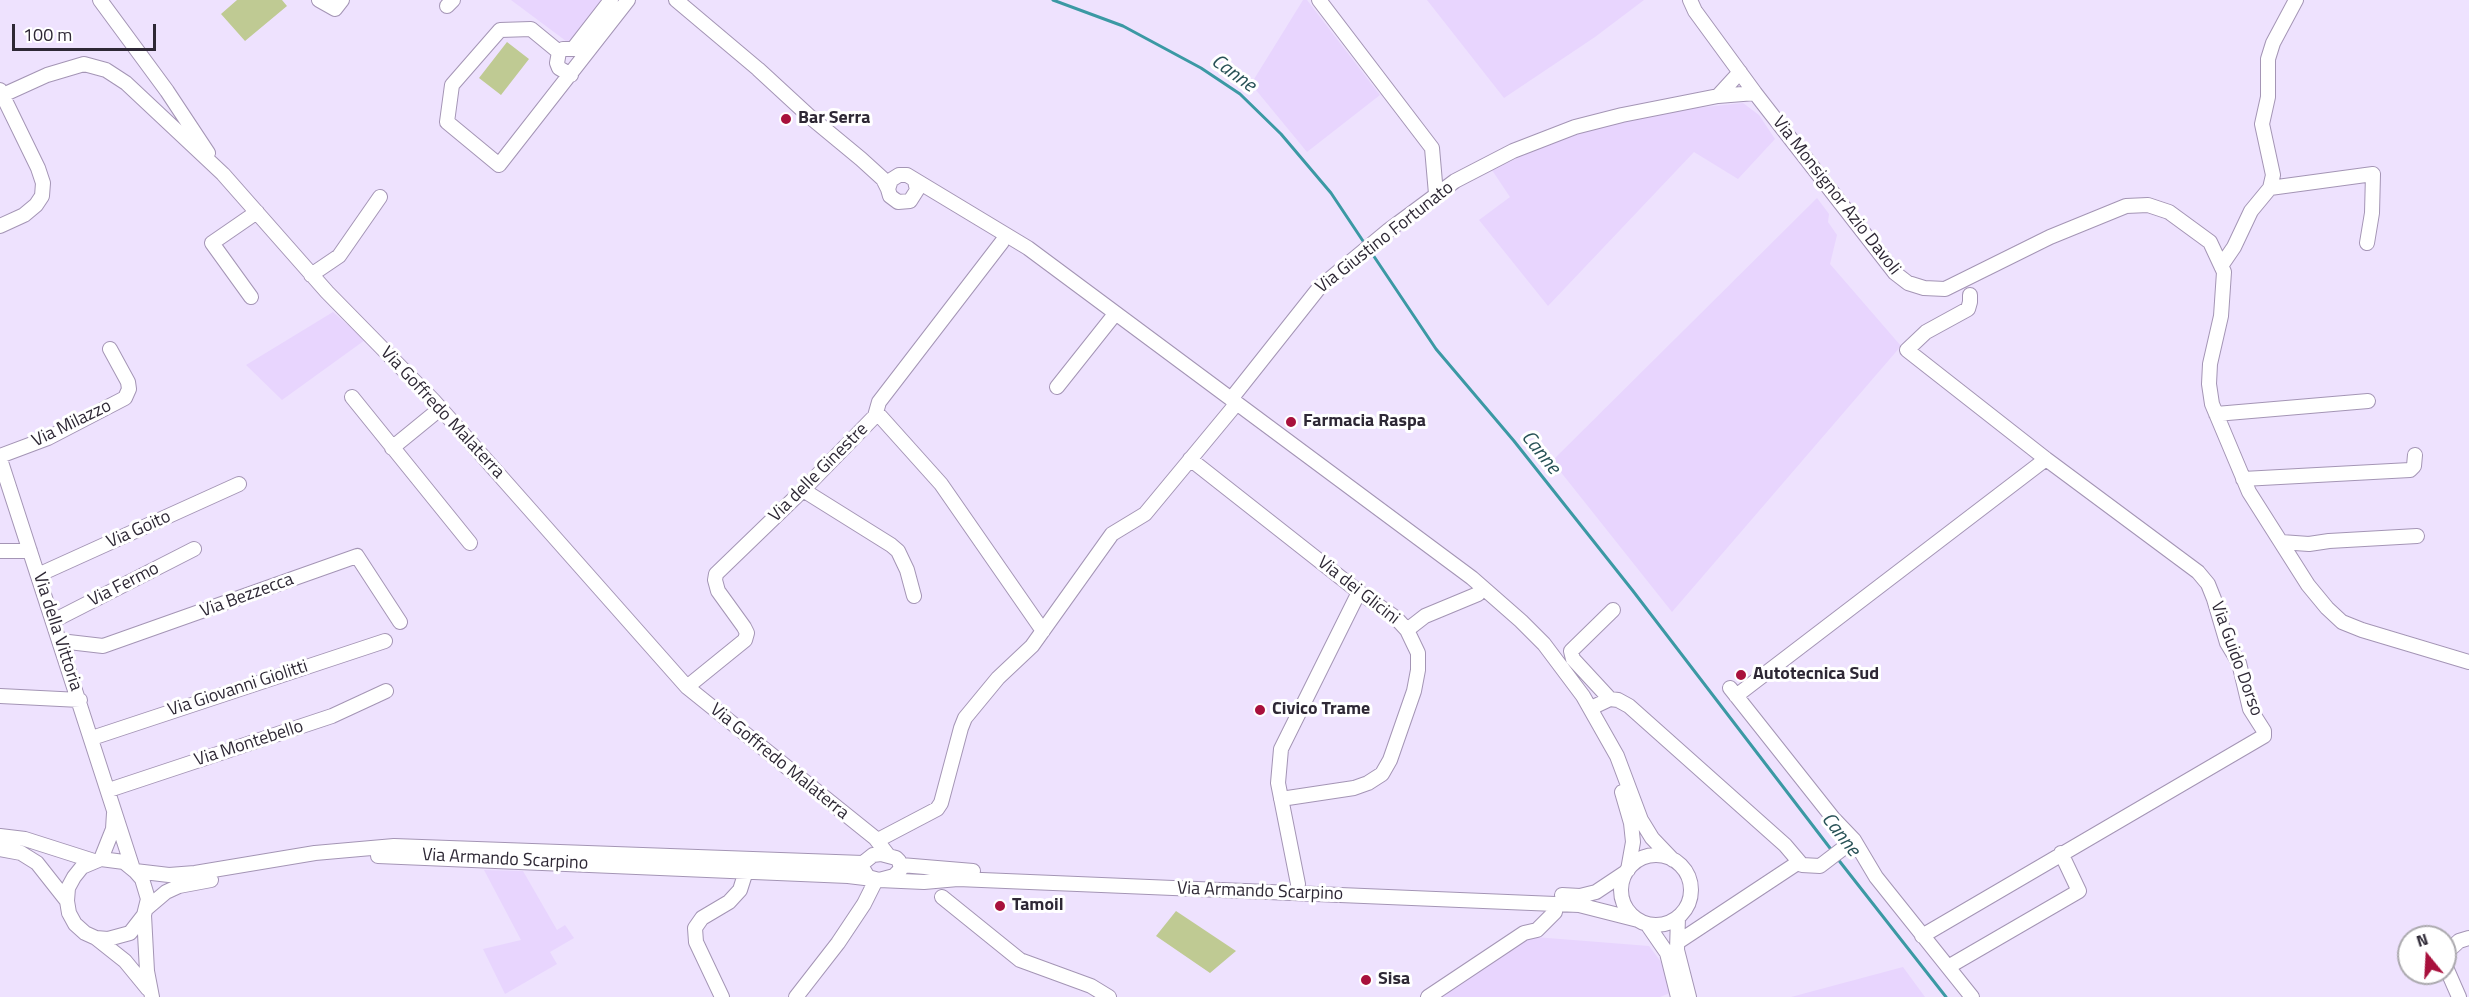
<!DOCTYPE html>
<style>
body{margin:0}
#map{position:relative;width:2469px;height:997px;overflow:hidden;background:#eee2fe;font-family:"Titillium Web",sans-serif}
canvas{display:block}
.north{position:absolute;left:2397px;top:925px;width:60px;height:60px;box-sizing:border-box;background:#fff;border:2px solid #aba9ae;border-radius:50%;rotate:342deg;font-size:16px;font-weight:700;line-height:24px;text-align:center;color:#2e2835}
.north::after{content:'';display:block;margin:auto;width:21px;height:27px;background:#a8103c;clip-path:polygon(50% 0,100% 100%,50% 72%,0 100%)}
.scale{position:absolute;left:12px;top:24px;width:144px;height:27px;box-sizing:border-box;border:3px solid #2e2835;border-top:0;padding-left:8px;font-size:18px;line-height:21px;white-space:nowrap;color:#2e2835;-webkit-text-stroke:4px #fff;paint-order:stroke}
</style>
<div id="map">
<canvas width="2469" height="997"></canvas>
<div class="north">N</div>
<div class="scale">100 m</div>
</div>
<script>
const g = document.querySelector('canvas').getContext('2d');
g.lineJoin = 'round';
function paint(path, color) { g.fillStyle = color; g.fill(path, 'evenodd'); }
const toPath = rows => new Path2D(rows.map(r => 'M' + r).join(''));
function trace(path, color, width, dash) { g.strokeStyle = color; g.lineWidth = width; g.lineCap = dash ? 'butt' : 'round'; g.setLineDash(dash || []); g.stroke(path); }
function write(font, color, halo, rows, align = 'center') {
  g.font = font + ' "Titillium Web",sans-serif'; g.lineWidth = 6; g.setLineDash([]); g.textBaseline = 'middle'; g.strokeStyle = halo; g.fillStyle = color; for (const [text, x, y, turn = 0] of rows) {
    g.save(); g.translate(x, y); g.rotate((+turn || 0) * Math.PI / 180); g.textAlign = isNaN(turn) ? turn : align; if (halo) g.strokeText(text, 0, 0); g.fillText(text, 0, 0); g.restore();
  }
}
const built = toPath([
 [511,0,605,0,570,44],
 [1303,0,1307,0,1380,95,1307,152,1251,84],
 [1427,0,1644,0,1595,37,1504,98],
 [1743,103,1759,115,1775,139,1738,179,1694,152,1548,306,1479,220,1510,197,1492,170,1559,139,1623,122,1686,109],
 [1817,198,1829,214,1828,222,1837,235,1830,264,1901,346,1672,612,1552,461],
 [333,312,365,340,282,400,246,365],
 [484,870,523,871,557,930,565,925,574,938,550,952,557,964,505,994,483,949,521,940],
 [1535,937,1649,946,1661,962,1670,993,1660,997,1438,997,1512,945],
 [1903,967,1925,997,1791,997]
]);
const green = toPath([
 [237,0,282,0,287,6,245,41,221,14],
 [507,42,529,59,501,95,479,78],
 [1176,911,1236,951,1210,973,1156,936]
]);
const stream = toPath([
 [1053,0,1123,26,1201,68,1240,94,1281,134,1331,193,1365,244],
 [1371,252,1436,349,1514,441,1633,591,1833,852],
 [1837,858,1946,997]
]);
const minor = toPath([
 [100,0,167,91,208,153],
 [319,0,335,9,342,0],
 [676,0,758,69,809,116,861,159,883,179,888,189],
 [1319,0,1432,148,1436,194],
 [1690,0,1695,11,1755,93,1895,273,1908,283,1924,288,1945,289,2050,237,2126,206,2148,205,2169,212,2210,242,2224,272,2221,316,2210,364,2209,384,2212,404,2249,492,2308,585,2327,608,2342,622,2362,630,2469,662],
 [447,6,453,0],
 [559,52,531,29,500,30,452,85,447,122,499,165,628,0],
 [571,75,559,68,557,63,559,52,563,49,573,49,611,0],
 [0,90,38,168,43,183,42,196,36,205,24,215,0,226],
 [3,95,47,75,84,64,106,70,126,83,223,174,327,292,433,400,687,687,875,838,888,855],
 [1718,96,1740,72],
 [915,181,917,190,910,201,898,202,890,196,888,189,891,180,899,175,907,175,1028,248,1472,578,1521,621,1544,644,1583,696,1617,756,1641,820,1652,838,1673,860],
 [2270,188,2273,175,2262,124,2268,97,2268,59,2273,43,2296,0],
 [2221,266,2234,247,2251,211,2270,188,2373,174,2372,213,2367,243],
 [311,275,339,256,380,197],
 [251,297,212,243,257,212],
 [1057,387,1111,319],
 [352,397,470,543],
 [1231,399,1319,288,1389,230,1455,181,1513,151,1575,127,1622,115,1718,96,1755,93],
 [2216,414,2368,401],
 [875,416,880,416,941,484,1043,631],
 [392,448,441,408],
 [0,456,48,438,125,398,129,389,128,382,110,349],
 [0,459,133,869],
 [1190,459,1359,592,1396,618,1407,630,1418,653,1418,670,1414,691,1390,760,1382,774,1368,783,1354,788,1281,799],
 [2243,479,2410,470,2414,466,2415,455],
 [803,490,891,545,898,551,907,570,914,596],
 [2281,542,2309,544,2329,541,2417,536],
 [0,551,30,551],
 [38,575,239,484],
 [53,621,194,549],
 [1407,630,1425,616,1478,594],
 [60,641,103,646,357,556,400,622],
 [687,687,745,640,747,633,744,627,718,591,715,580,716,574,803,490,875,416,879,402,1002,242],
 [1730,688,1833,818,1854,840,1876,877,1972,997],
 [0,696,80,700],
 [1736,696,2046,459],
 [1610,699,1573,659,1571,651,1613,610],
 [1591,708,1610,699,1618,700,1629,706,1785,845,1802,865,1820,866,1854,840],
 [92,738,385,641],
 [109,790,332,716,386,691],
 [1622,792,1631,823,1633,842,1628,870],
 [0,836,25,839,94,861],
 [878,840,937,809,941,803,961,728,965,718,998,678,1032,646,1112,534,1145,514,1232,409],
 [0,849,21,853,37,863,67,901],
 '1621 890a35 35 0 1 1 70 0a35 35 0 1 1-70 0Z',
 [378,856,848,876,873,879],
 [101,859,113,829,114,813],
 [901,865,973,871],
 [135,871,142,879,148,899,144,915,130,933,108,939,96,938,85,933,75,924,69,913,67,901,68,888,74,877,82,867,101,859,124,862,135,871,169,875,195,873,315,853,394,846,863,863],
 [879,880,894,876,901,869,899,861,896,858,881,854,873,855,863,863,862,867,868,877,879,880,924,882,958,879,1579,905,1638,920],
 [1298,884,1278,783,1281,749,1359,592],
 [1562,895,1580,896,1596,892,1626,872],
 [942,897,1020,960,1091,986,1109,997],
 [146,909,166,892,179,886,211,880],
 [144,915,147,971,152,997],
 [1678,917,1677,950,1689,997],
 [1647,924,1667,953,1678,997],
 [1922,936,2264,736,2264,731,2250,709,2239,663,2227,643,2214,599,2208,584,2198,572,2046,459,1907,350,1926,332,1968,309,1970,302,1970,295],
 [96,938,125,961,148,989],
 [1678,942,1799,862],
 [2445,954,2459,941,2469,938],
 [2445,965,2459,997],
 [1948,967,2079,891,2061,853],
 [722,997,696,942,695,928,702,918,729,902,740,890,746,871],
 [796,997,838,943,864,904,876,880],
 [1428,997,1524,933,1537,930,1555,912,1556,904]
]);
const markers = [
 [786,119,6,"#a8103c"],
 [1291,422,6,"#a8103c"],
 [1741,675,6,"#a8103c"],
 [1260,710,6,"#a8103c"],
 [1000,906,6,"#a8103c"],
 [1366,980,6,"#a8103c"]
];
const poiNames = [
 ["Bar Serra",798,119],
 ["Farmacia Raspa",1303,422],
 ["Autotecnica Sud",1753,675],
 ["Civico Trame",1272,710],
 ["Tamoil",1012,906],
 ["Sisa",1378,980]
];
const streetNames = [
 ["Via Monsignor Azio Davoli",1836,196,52],
 ["Via Giustino Fortunato",1385,238,-38],
 ["Via Goffredo Malaterra",442,413,47],
 ["Via Milazzo",72,424,-26],
 ["Via delle Ginestre",819,473,-45],
 ["Via Goito",139,530,-24],
 ["Via Fermo",124,585,-27],
 ["Via dei Glicini",1358,591,38],
 ["Via Bezzecca",247,596,-20],
 ["Via della Vittoria",57,632,72],
 ["Via Guido Dorso",2236,659,70],
 ["Via Giovanni Giolitti",238,689,-18],
 ["Via Montebello",249,744,-18],
 ["Via Goffredo Malaterra",779,762,39],
 ["Via Armando Scarpino",505,860,3],
 ["Via Armando Scarpino",1260,892,2]
];
const waterNames = [
 ["Canne",1233,74,36],
 ["Canne",1540,453,51],
 ["Canne",1840,835,52]
];
paint(built, '#e8d5fe');
paint(green, '#bfca93');
trace(stream, '#3b99a4', 3);
trace(minor, '#a495b5', 16);
trace(minor, '#fff', 14);
for (const [x, y, r, color] of markers) { const dot = new Path2D(); dot.arc(x, y, r, 0, 2 * Math.PI); g.fillStyle = color; g.fill(dot); trace(dot, '#fff', 2); }
write('bold 18px', '#2e2835', '#fff', poiNames, 'left');
write('18px', '#2e2835', '#fff', streetNames);
write('italic 20px', '#275156', '#fff', waterNames);
</script>
